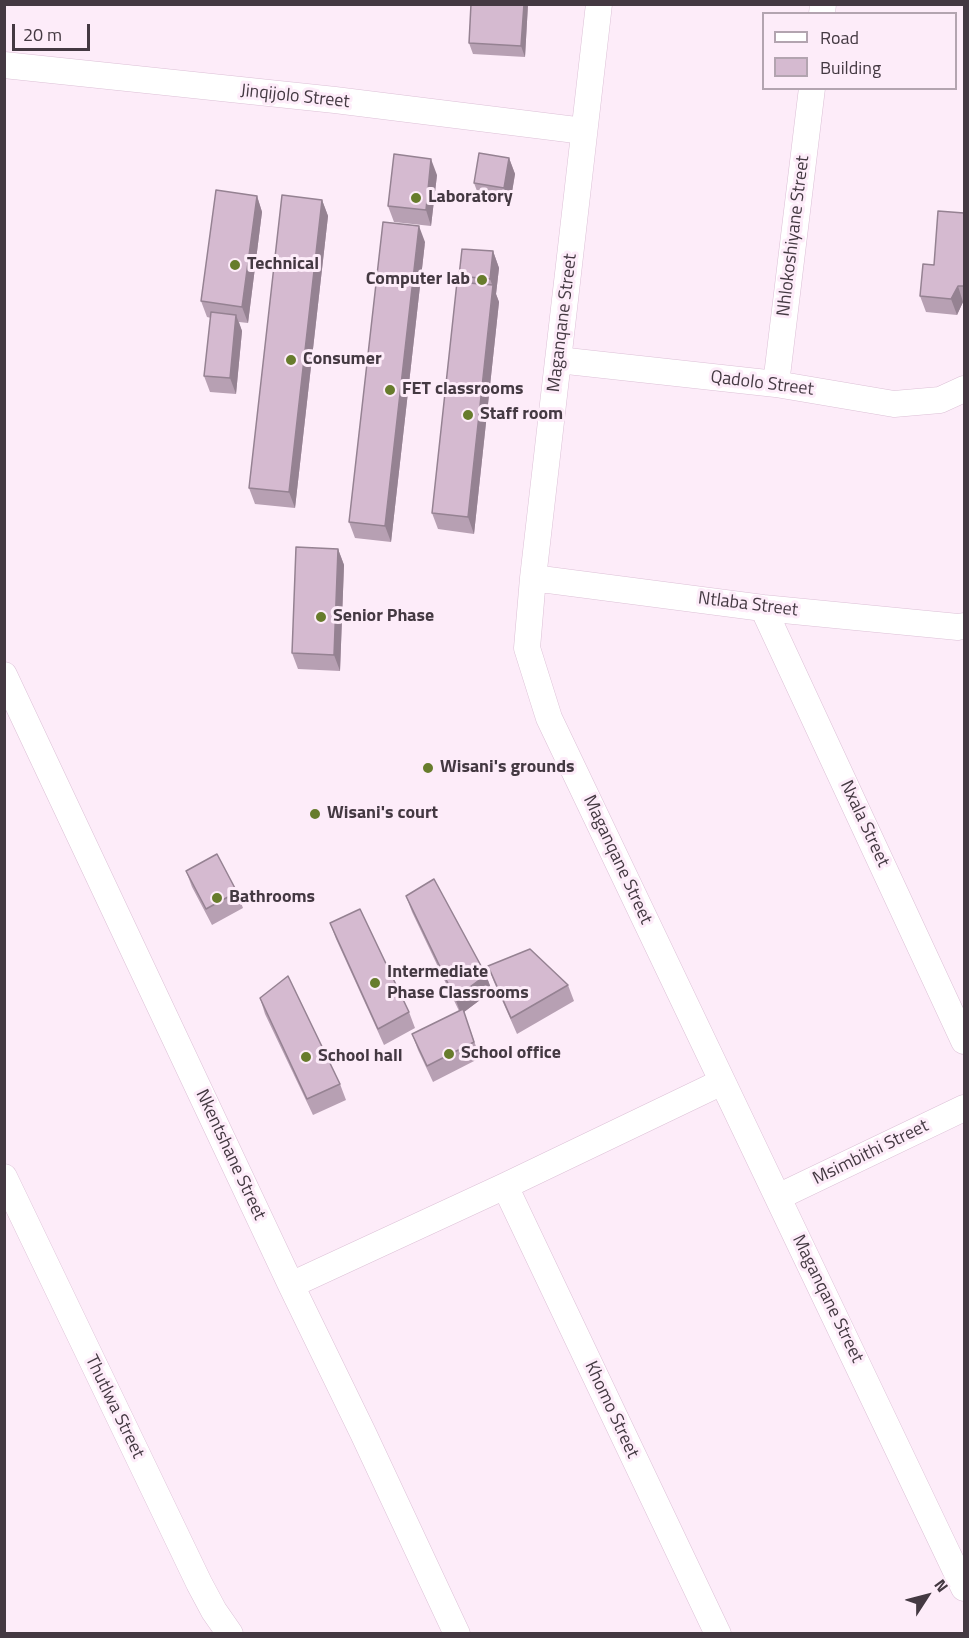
<!DOCTYPE html>
<style>
body{margin:0}
#map{position:relative;width:969px;height:1638px;overflow:hidden;background:#fdecf9;font-family:"Titillium Web",sans-serif}
canvas{display:block}
.frame{position:absolute;inset:0;border:6px solid #443942;pointer-events:none}
.legend{position:absolute;left:762px;top:12px;width:195px;height:78px;box-sizing:border-box;background:#fdecf9;border:2px solid #b3a4b0;margin:0;padding:8px 10px;list-style:none;font-size:18px;color:#443942}
.legend li{display:flex;align-items:center;gap:12px;height:30px}
.legend b{width:30px;border:2px solid #b3a4b0}
.north{position:absolute;left:897px;top:1566px;width:60px;height:60px;-webkit-text-stroke:4px #fdecf9;paint-order:stroke;rotate:54deg;font-size:16px;font-weight:700;line-height:24px;text-align:center;color:#443942}
.north::after{content:'';display:block;margin:auto;width:21px;height:27px;background:#443942;clip-path:polygon(50% 0,100% 100%,50% 72%,0 100%)}
.scale{position:absolute;left:12px;top:24px;width:78px;height:27px;box-sizing:border-box;border:3px solid #443942;border-top:0;padding-left:8px;font-size:18px;line-height:21px;white-space:nowrap;color:#443942;-webkit-text-stroke:4px #fdecf9;paint-order:stroke}
</style>
<div id="map">
<canvas width="969" height="1638"></canvas>
<div class="frame"></div>
<ul class="legend">
<li><b style="height:8px;background:#fff"></b>Road</li>
<li><b style="height:16px;background:#d5bad0"></b>Building</li>
</ul>
<div class="north">N</div>
<div class="scale">20 m</div>
</div>
<script>
const g = document.querySelector('canvas').getContext('2d');
g.lineJoin = 'round';
const toPath = rows => new Path2D(rows.map(r => 'M' + r).join(''));
function trace(path, color, width, dash) { g.strokeStyle = color; g.lineWidth = width; g.lineCap = dash ? 'butt' : 'round'; g.setLineDash(dash || []); g.stroke(path); }
function paint(path, color) { g.fillStyle = color; g.fill(path, 'evenodd'); }
function write(font, color, halo, rows, align = 'center') {
  g.font = font + ' "Titillium Web",sans-serif'; g.lineWidth = 6; g.setLineDash([]); g.textBaseline = 'middle'; g.strokeStyle = halo; g.fillStyle = color; for (const [text, x, y, turn = 0] of rows) {
    g.save(); g.translate(x, y); g.rotate((+turn || 0) * Math.PI / 180); g.textAlign = isNaN(turn) ? turn : align; if (halo) g.strokeText(text, 0, 0); g.fillText(text, 0, 0); g.restore();
  }
}
const street = toPath([
 [599,4,533,578,527,648,549,718,964,1588],
 [822,14,823,4],
 [4,65,335,100,584,131],
 [558,360,776,384,894,404,940,400,964,389],
 [776,384,812,88],
 [533,578,763,608,958,627,964,626],
 [763,608,964,1041],
 [4,675,291,1285,363,1433,457,1634],
 [4,1177,199,1583,214,1611,230,1634],
 [505,1186,718,1634],
 [778,1197,964,1108],
 [291,1285,505,1186,722,1082]
]);
const wall = toPath([
 [471,4,528,4,525,57,473,54,469,43],
 [509,158,515,174,510,204,480,199,474,183],
 [437,175,431,226,394,222,388,206],
 [257,196,262,212,248,323,239,322,242,331,236,394,210,392,204,376,211,318,207,317,201,301],
 [322,200,328,216,295,508,255,504,249,488],
 [964,213,964,302,963,302,957,315,926,312,920,296,934,265],
 [425,242,391,542,355,538,349,522],
 [493,251,499,268,496,294,499,302,474,534,438,529,432,513,462,282,459,276],
 [338,549,344,565,340,671,298,669,292,653],
 [186,871,237,892,243,908,212,925,192,887],
 [406,896,486,975,492,991,464,1012,480,1058,433,1082,418,1050,412,1034,459,1011,412,912],
 [330,923,409,1012,415,1028,384,1045,336,939],
 [488,966,568,985,574,1001,517,1034,494,982],
 [260,998,340,1084,346,1100,313,1115,265,1014]
]);
const shadedWall = toPath([
 [524,4,528,4,525,57,521,46],
 [509,158,515,174,510,204,504,188],
 [431,159,437,175,431,226,426,210],
 [257,196,262,212,248,323,242,307],
 [322,200,328,216,295,508,289,492],
 [419,226,425,242,391,542,385,526],
 [493,251,499,268,496,294,499,302,474,534,468,517,493,287,490,279],
 [958,286,963,302,957,315,951,299],
 [236,315,242,331,236,394,230,378],
 [338,549,344,565,340,671,334,655],
 [486,975,492,991,464,1012,480,1058,464,1012,461,1014,455,998]
]);
const building = toPath([
 [471,4,524,4,521,46,469,43,471,4],
 [479,153,509,158,504,188,474,183,479,153],
 [394,154,431,159,426,210,388,206,394,154],
 [216,190,257,196,242,307,201,301,216,190],
 [282,195,322,200,289,492,249,488,282,195],
 [938,211,964,213,964,286,958,286,951,299,920,296,923,264,934,265,938,211],
 [383,222,419,226,385,526,349,522,383,222],
 [462,249,493,251,490,279,459,276,462,249],
 [457,282,493,285,468,517,432,513,457,282],
 [211,312,236,315,230,378,204,376,211,312],
 [296,547,338,549,334,655,292,653,296,547],
 [217,854,237,892,206,909,186,871,217,854],
 [434,879,486,975,455,998,406,896,434,879],
 [360,909,409,1012,378,1029,330,923,360,909],
 [530,949,568,985,511,1018,488,966,530,949],
 [288,976,340,1084,307,1099,260,998,288,976],
 [463,1009,474,1042,427,1066,412,1034,463,1009]
]);
const markers = [
 [416,198,6,"#677c2c"],
 [235,265,6,"#677c2c"],
 [482,280,6,"#677c2c"],
 [291,360,6,"#677c2c"],
 [390,390,6,"#677c2c"],
 [468,415,6,"#677c2c"],
 [321,617,6,"#677c2c"],
 [428,768,6,"#677c2c"],
 [315,814,6,"#677c2c"],
 [217,898,6,"#677c2c"],
 [375,983,6,"#677c2c"],
 [449,1054,6,"#677c2c"],
 [306,1057,6,"#677c2c"]
];
const streetNames = [
 ["Jinqijolo Street",295,97,6],
 ["Nhlokoshiyane Street",794,236,-83],
 ["Maganqane Street",563,323,-83],
 ["Qadolo Street",762,384,7],
 ["Ntlaba Street",748,605,7],
 ["Nxala Street",864,824,65],
 ["Maganqane Street",617,860,65],
 ["Msimbithi Street",871,1153,-26],
 ["Nkentshane Street",230,1155,65],
 ["Maganqane Street",827,1299,64],
 ["Thutlwa Street",114,1407,64],
 ["Khomo Street",611,1410,65]
];
const poiNames = [
 ["Laboratory",428,198],
 ["Technical",247,265],
 ["Computer lab",470,280,"right"],
 ["Consumer",303,360],
 ["FET classrooms",402,390],
 ["Staff room",480,415],
 ["Senior Phase",333,617],
 ["Wisani's grounds",440,768],
 ["Wisani's court",327,814],
 ["Bathrooms",229,898],
 ["Intermediate",387,973],
 ["Phase Classrooms",387,994],
 ["School office",461,1054],
 ["School hall",318,1057]
];
trace(street, '#dcc0d6', 27);
trace(street, '#fff', 26);
paint(wall, '#b7a0b3');
paint(shadedWall, '#958292');
paint(building, '#d5bad0');
trace(building, '#958292', 1.5);
for (const [x, y, r, color] of markers) { const dot = new Path2D(); dot.arc(x, y, r, 0, 2 * Math.PI); g.fillStyle = color; g.fill(dot); trace(dot, '#fdecf9', 2); }
write('18px', '#443942', '#fdecf9', streetNames);
write('bold 18px', '#443942', '#fdecf9', poiNames, 'left');
</script>
